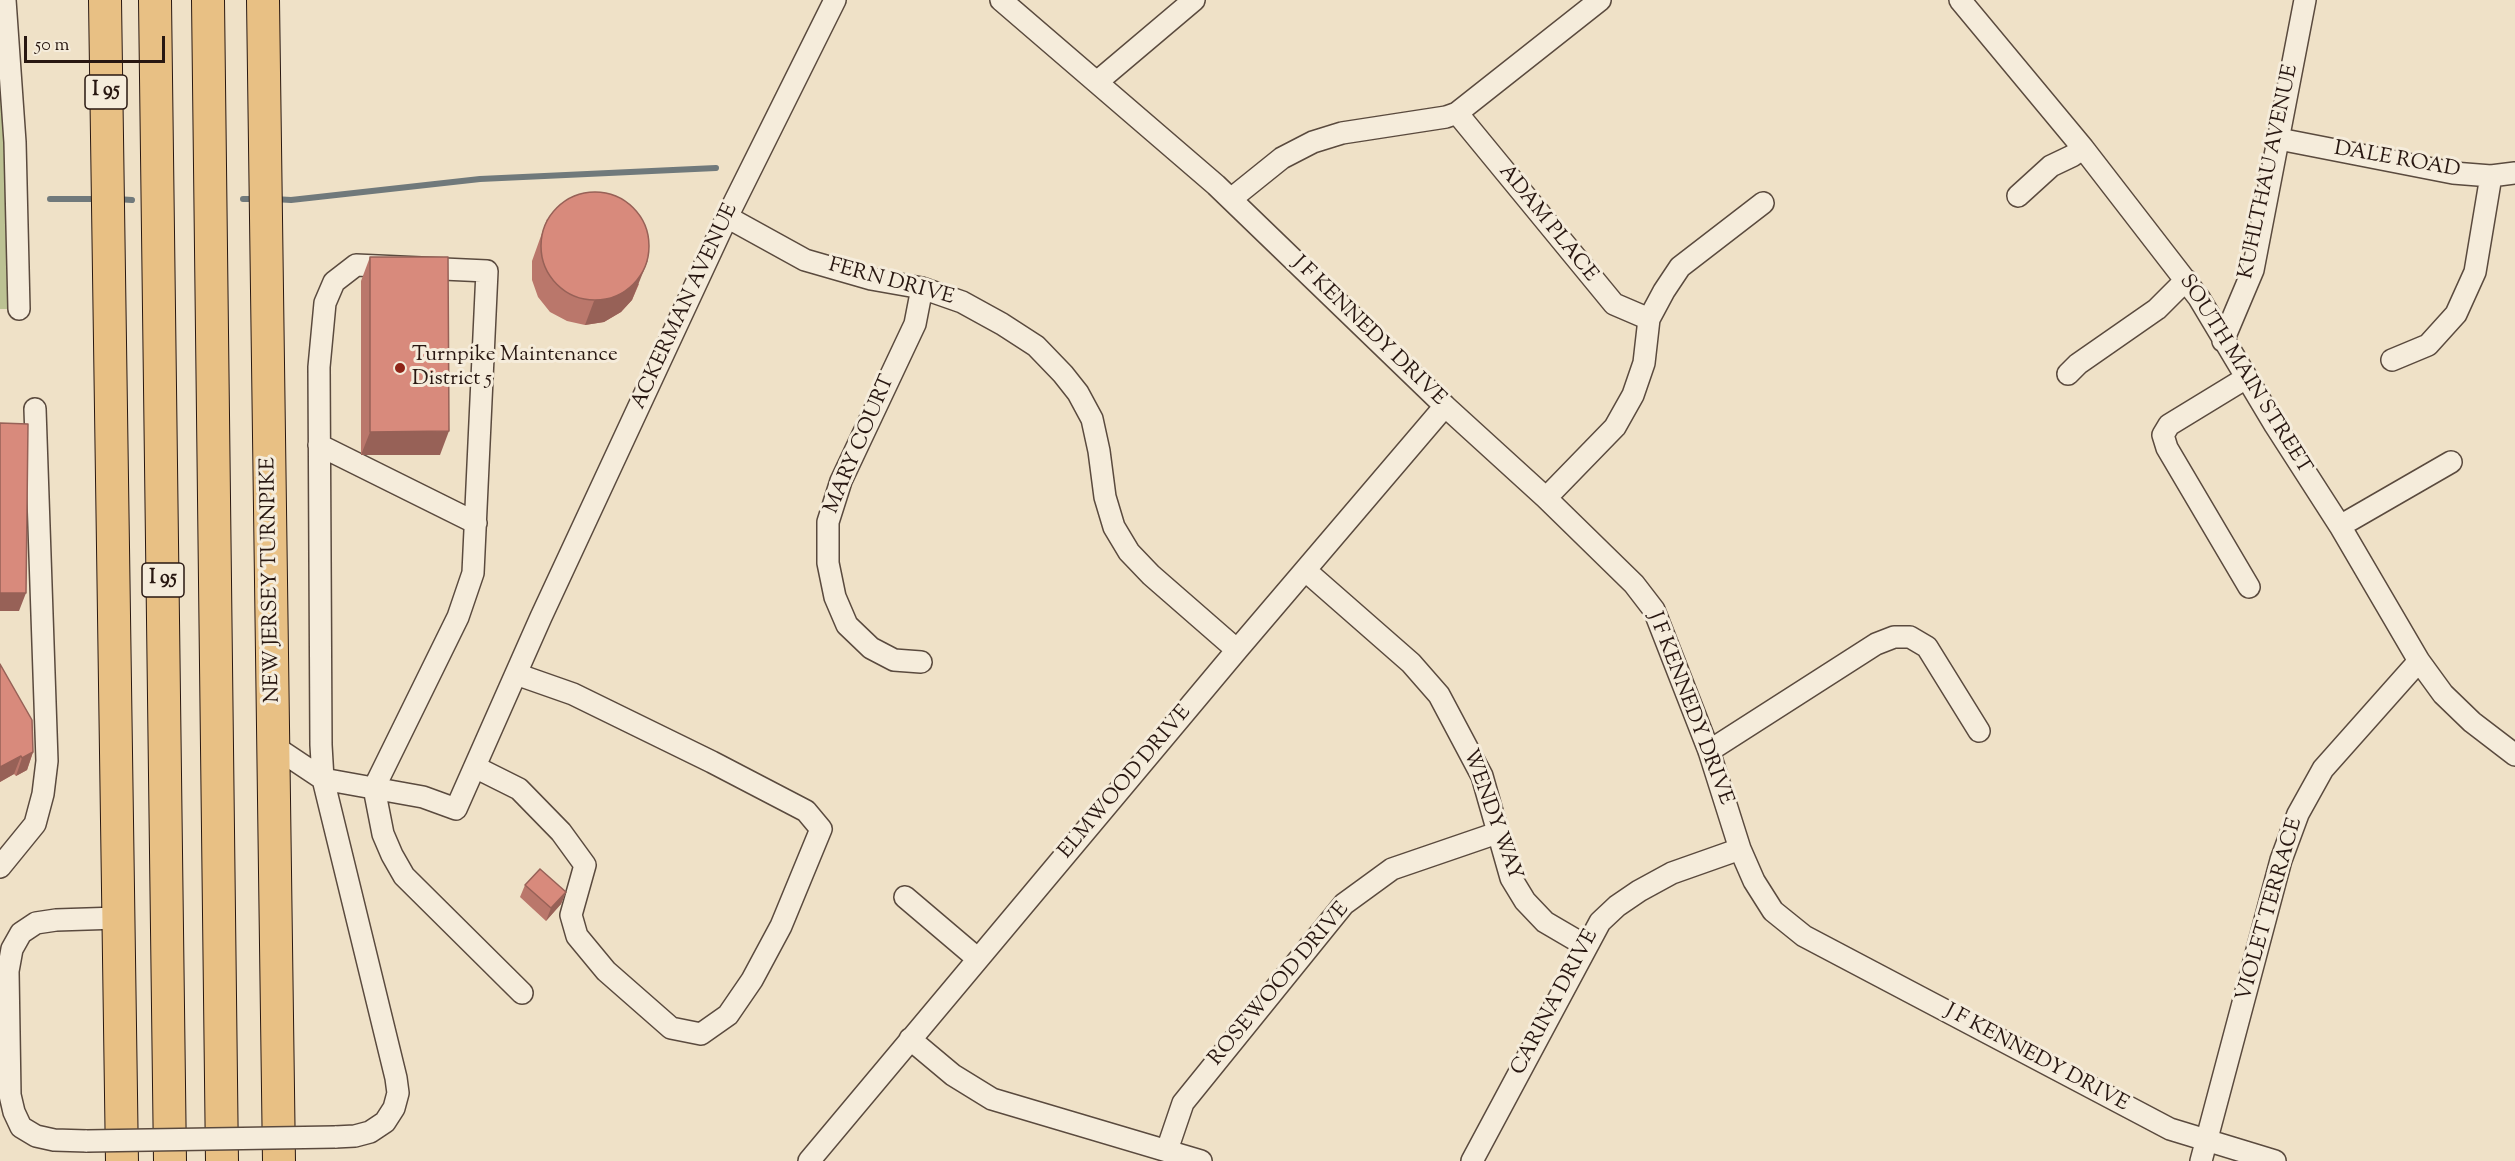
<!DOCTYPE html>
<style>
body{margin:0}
#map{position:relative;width:2515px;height:1161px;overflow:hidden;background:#efe1c7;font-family:"Sorts Mill Goudy",serif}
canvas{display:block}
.scale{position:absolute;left:24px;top:36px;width:141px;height:27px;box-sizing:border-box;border:3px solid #281711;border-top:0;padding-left:8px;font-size:18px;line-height:21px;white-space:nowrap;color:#281711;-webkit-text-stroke:4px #f5ecdb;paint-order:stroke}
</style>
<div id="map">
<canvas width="2515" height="1161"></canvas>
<div class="scale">50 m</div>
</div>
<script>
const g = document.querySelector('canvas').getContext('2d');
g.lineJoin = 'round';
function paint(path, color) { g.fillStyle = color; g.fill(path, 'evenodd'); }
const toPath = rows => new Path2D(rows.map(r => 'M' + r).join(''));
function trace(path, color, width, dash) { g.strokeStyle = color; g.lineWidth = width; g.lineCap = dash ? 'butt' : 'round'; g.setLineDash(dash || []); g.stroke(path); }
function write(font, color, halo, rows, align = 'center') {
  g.font = font + ' "Sorts Mill Goudy",serif'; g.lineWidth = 6; g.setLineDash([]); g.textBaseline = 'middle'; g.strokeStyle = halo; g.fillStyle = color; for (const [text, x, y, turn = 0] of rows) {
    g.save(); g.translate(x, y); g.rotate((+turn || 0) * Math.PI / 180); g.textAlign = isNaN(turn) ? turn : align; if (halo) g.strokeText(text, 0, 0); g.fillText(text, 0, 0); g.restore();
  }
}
const green = toPath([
 [0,0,19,309,0,309]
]);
const stream = toPath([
 [50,199,100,199],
 [116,199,132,200],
 [243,199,257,199],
 [274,199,291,200,480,179,716,168]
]);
const minor = toPath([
 [5,0,15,142,19,309],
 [1001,0,1216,185,1445,406,1546,498,1634,584,1654,610,1709,751,1740,849,1754,881,1773,911,1804,936,2170,1129,2275,1161],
 [1960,0,2083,148,2199,298,2275,425,2340,526,2419,661,2443,694,2472,722,2515,755],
 [1097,82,1194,0],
 [1457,113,1614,304,1649,319],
 [2279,139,2453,173,2491,176,2515,173],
 [2018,196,2051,166,2072,156,2083,148],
 [1231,199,1282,158,1313,142,1342,133,1446,117,1457,113,1600,0],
 [727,217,805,260,871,279,922,288,962,302,1002,324,1036,346,1063,374,1078,393,1092,419,1099,451,1105,497,1114,527,1129,552,1151,575,1237,650],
 [2223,341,2253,270,2305,0],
 [2392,360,2428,345,2456,314,2475,272,2491,176],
 [2068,374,2078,364,2157,309,2186,280],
 [2246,378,2169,425,2163,435,2167,448,2249,587],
 [319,445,476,523],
 [1546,498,1615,427,1633,395,1644,363,1649,319,1664,291,1680,267,1763,203],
 [2340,526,2451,462],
 [1306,571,1411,663,1439,695,1482,776,1511,878,1525,901,1545,922,1586,946],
 [921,662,894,660,871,648,847,625,835,597,828,563,828,522,841,481,915,324,922,288],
 [275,747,323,779,423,797,456,809,541,617,727,217,835,0],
 [1709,751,1876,644,1894,637,1910,637,1927,647,1979,731],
 [475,767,519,789,561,832,585,865,571,915,577,936,606,971,671,1028,701,1034,728,1015,752,980,781,926,821,829,806,811,712,762,573,694,516,674],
 [0,867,35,824,43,794,47,761,35,409],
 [905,897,978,959],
 [910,1039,953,1075,992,1099,1201,1161],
 [335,1137,355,1136,370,1132,385,1122,394,1108,398,1093,396,1078,323,779,321,745,319,367,325,303,334,282,356,265,487,271,473,573,458,617,374,788,383,834,392,855,404,876,522,993],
 [87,1141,54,1140,36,1136,21,1127,14,1112,10,1095,8,971,12,949,21,933,36,923,56,920,118,918],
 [1167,1150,1183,1103,1344,904,1392,869,1497,833],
 [809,1161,1237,650,1445,406],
 [1472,1161,1600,922,1617,906,1639,891,1672,873,1740,849],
 [2201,1161,2281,860,2298,814,2323,769,2419,661]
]);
const highway = toPath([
 [105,0,122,1161],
 [155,0,170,1161],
 [208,0,222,1161],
 [263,0,279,1161]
]);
const minorBridge = toPath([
 [87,1141,335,1137]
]);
const wall = toPath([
 [547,219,639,284,632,300,621,312,604,322,585,325,567,321,550,312,538,297,532,280,532,261],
 [370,257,440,455,361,455,361,281],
 [0,664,33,752,27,770,16,776,14,774,0,782],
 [525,885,566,892,561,904,546,921,520,897]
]);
const shadedWall = toPath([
 [648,260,632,300,621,312,604,322,585,325,594,301],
 [449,431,440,455,361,455,370,432],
 [0,593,26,593,19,611,0,611],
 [33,752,27,770,16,776,22,758],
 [21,756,14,774,0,782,0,767],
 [566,892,561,904,546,921,551,908]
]);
const building = toPath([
 '541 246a54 54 0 1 1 108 0a54 54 0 1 1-108 0Z',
 [370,257,448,257,449,431,370,432,370,257],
 [0,423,28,424,26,593,0,593,0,423],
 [0,664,32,720,33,752,22,758,21,756,0,767,0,664],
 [540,869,566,892,551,908,525,885,540,869]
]);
const markers = [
 [400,368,6,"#8f2418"]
];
const shields = [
 [106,92,42],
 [163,580,42]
];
const shieldNames = [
 ["I 95",106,92],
 ["I 95",163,580]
];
const streetNames = [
 ["DALE ROAD",2397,161,10],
 ["KUHLTHAU AVENUE",2270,172,-78],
 ["ADAM PLACE",1547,224,51],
 ["FERN DRIVE",891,283,15],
 ["ACKERMAN AVENUE",686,307,-65],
 ["J F KENNEDY DRIVE",1368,332,44],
 ["SOUTH MAIN STREET",2244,375,58],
 ["MARY COURT",861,445,-67],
 ["NEW JERSEY TURNPIKE",272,580,-91],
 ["J F KENNEDY DRIVE",1689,709,69],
 ["ELMWOOD DRIVE",1126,783,-50],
 ["WENDY WAY",1491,815,70],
 ["VIOLET TERRACE",2271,910,-74],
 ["ROSEWOOD DRIVE",1280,985,-50],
 ["CARINA DRIVE",1556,1003,-62],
 ["J F KENNEDY DRIVE",2036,1059,28]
];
const poiNames = [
 ["Turnpike Maintenance",412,356],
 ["District 5",412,380]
];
paint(green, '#bcc293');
trace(stream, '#70797b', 6);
trace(minor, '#5a4a3e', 24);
trace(highway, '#281711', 34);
trace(minor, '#f5ecdb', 21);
trace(highway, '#e8c084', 32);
trace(minorBridge, '#5a4a3e', 24, []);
trace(minorBridge, '#f5ecdb', 21);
paint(wall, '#ba776b');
paint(shadedWall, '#976157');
paint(building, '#d88a7c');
trace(building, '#976157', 1.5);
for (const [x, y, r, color] of markers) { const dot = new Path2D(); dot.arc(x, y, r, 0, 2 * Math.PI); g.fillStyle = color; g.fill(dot); trace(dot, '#f5ecdb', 2); }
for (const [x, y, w] of shields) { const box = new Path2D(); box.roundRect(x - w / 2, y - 17, w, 34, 4.5); g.fillStyle = '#f5ecdb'; g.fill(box); trace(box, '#281711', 1.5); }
write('bold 20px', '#281711', null, shieldNames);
write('21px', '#281711', '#f5ecdb', streetNames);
write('21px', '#281711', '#f5ecdb', poiNames, 'left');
</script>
